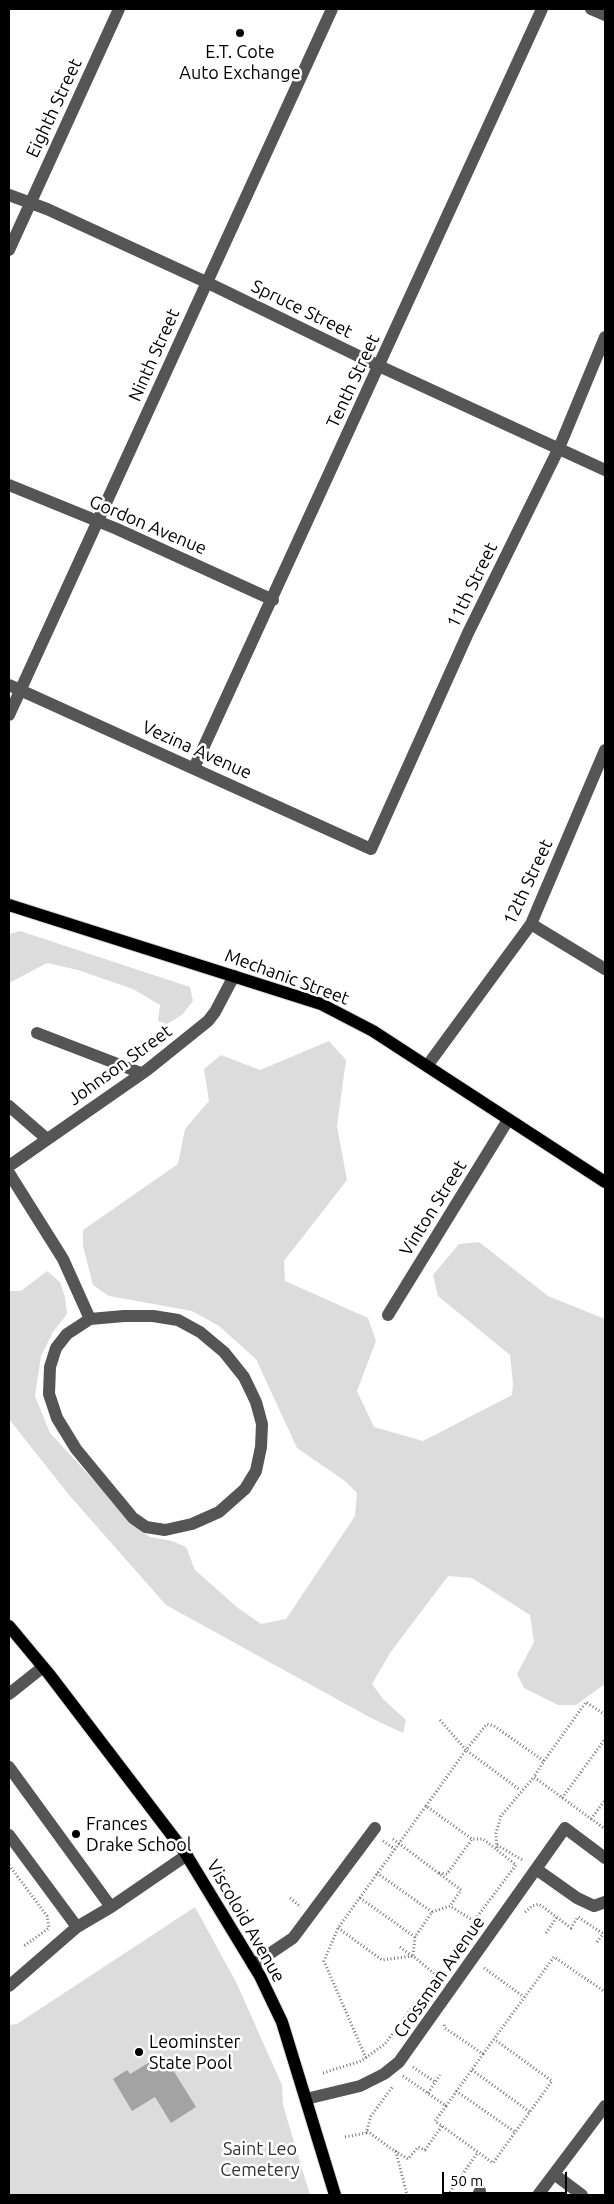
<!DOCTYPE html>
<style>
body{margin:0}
#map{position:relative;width:614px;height:2204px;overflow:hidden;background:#fff;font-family:Ubuntu,sans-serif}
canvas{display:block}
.frame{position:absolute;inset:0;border:10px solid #000;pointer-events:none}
.scale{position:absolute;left:442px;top:2172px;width:125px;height:22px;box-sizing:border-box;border:2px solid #000;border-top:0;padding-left:6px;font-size:15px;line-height:18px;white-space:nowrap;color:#000;-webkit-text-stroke:4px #fff;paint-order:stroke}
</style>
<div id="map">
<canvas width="614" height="2204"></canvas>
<div class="frame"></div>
<div class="scale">50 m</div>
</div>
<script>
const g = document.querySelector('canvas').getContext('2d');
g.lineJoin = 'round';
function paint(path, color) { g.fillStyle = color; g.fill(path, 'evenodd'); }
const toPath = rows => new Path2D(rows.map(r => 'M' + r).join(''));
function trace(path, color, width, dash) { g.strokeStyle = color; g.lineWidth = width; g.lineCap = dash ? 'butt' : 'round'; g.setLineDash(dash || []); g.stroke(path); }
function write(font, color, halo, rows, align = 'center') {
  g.font = font + ' Ubuntu,sans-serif'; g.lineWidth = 5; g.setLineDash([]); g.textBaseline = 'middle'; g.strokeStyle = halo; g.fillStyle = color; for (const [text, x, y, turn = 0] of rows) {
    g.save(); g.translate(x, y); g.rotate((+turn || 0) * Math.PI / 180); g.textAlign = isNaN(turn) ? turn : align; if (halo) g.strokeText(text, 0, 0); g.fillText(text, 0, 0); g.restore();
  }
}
const green = toPath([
 [20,931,190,987,193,1001,182,1015,167,1024,158,1021,160,1005,133,989,78,970,47,963,9,983,9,934],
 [329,1041,346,1060,337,1126,347,1180,284,1261,285,1281,368,1318,376,1341,357,1391,374,1427,423,1441,512,1395,513,1384,510,1355,438,1296,433,1275,459,1244,479,1242,548,1296,605,1319,605,1684,576,1705,558,1705,524,1688,517,1674,534,1642,530,1615,472,1578,448,1576,390,1653,372,1684,383,1699,406,1720,403,1733,371,1718,166,1605,69,1495,9,1419,9,1291,21,1291,47,1271,60,1282,65,1297,67,1314,53,1332,41,1356,35,1396,50,1433,137,1527,150,1537,172,1541,186,1547,195,1570,238,1608,261,1624,286,1619,355,1516,357,1493,345,1481,297,1448,256,1359,219,1326,192,1311,109,1296,93,1285,83,1246,83,1230,178,1164,185,1129,209,1101,204,1069,221,1055,260,1070],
 [195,1907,236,1982,278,2076,282,2085,283,2105,310,2195,9,2195,9,2025,17,2024]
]);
const water = toPath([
 [163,2054,196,2107,171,2123,155,2097,132,2111,113,2079,127,2070,130,2074]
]);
const path = toPath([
 [440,1720,466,1750,487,1724,494,1726,544,1761,534,1777],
 [544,1761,586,1702,605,1715],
 [562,1798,605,1739],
 [426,1806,466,1750,520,1790],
 [591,1819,605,1800],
 [393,1839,461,1890,450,1906],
 [383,1841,395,1849],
 [497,1845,524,1861],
 [9,1865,47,1916,49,1928,24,1946],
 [377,1873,432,1912],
 [439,1873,447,1874,472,1839],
 [290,1898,301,1907],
 [360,1898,415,1937],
 [525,1912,532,1906,539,1904,571,1928,578,1917,605,1935],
 [338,1928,382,1960,413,1956],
 [546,1933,557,1917],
 [597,1942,603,1934],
 [400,1947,412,1956],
 [484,1968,524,1997],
 [483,2054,554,1957,605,1992],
 [366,2058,324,1961,338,1928,426,1806,472,1839,483,1839,497,1850],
 [413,2067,435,2082],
 [472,2070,530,2112],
 [323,2073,361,2061,385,2044,436,1975,413,1956,415,1937,432,1912,450,1906,474,1921,516,1865,497,1850,496,1833,501,1816,534,1777,605,1829],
 [403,2076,446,2106,483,2054,445,2028,444,2024],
 [456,2091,515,2132],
 [428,2093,440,2075],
 [446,2106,435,2121,493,2163,552,2081,494,2039],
 [367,2131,396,2152,407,2195],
 [345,2137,366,2133,371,2116,393,2086],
 [395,2151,408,2159,418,2147,425,2150,442,2126],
 [448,2195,478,2152]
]);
const minor = toPath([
 [591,9,605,15],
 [9,195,47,209,206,282,379,366,605,470],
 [9,250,119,9],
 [9,485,117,529,273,600],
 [9,685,371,849,468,633,559,448,605,337],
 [9,715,332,9],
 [194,768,542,9],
 [531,924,605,969],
 [37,1033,141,1073],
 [427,1066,531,924,605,750],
 [9,1106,47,1139],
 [9,1166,147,1070,208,1021,215,1012,234,976],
 [9,1173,63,1259,90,1319],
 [388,1315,508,1120],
 [124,1316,153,1316,178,1320,200,1332,224,1352,244,1377,256,1402,262,1424,261,1447,256,1471,245,1489,219,1512,192,1524,165,1530,146,1527,133,1518,76,1449,57,1418,49,1394,50,1367,56,1348,67,1334,90,1319,124,1316],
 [9,1694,43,1667],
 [9,1767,111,1907],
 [9,1835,77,1927],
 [536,1869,577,1898,594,1906,605,1902],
 [253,1965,293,1938,375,1828],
 [9,1986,77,1927,111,1907,187,1855],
 [306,2099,360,2086,384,2074,399,2062,565,1828,605,1858],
 [554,2174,582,2195],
 [478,2195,480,2191],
 [538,2195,605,2106]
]);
const major = toPath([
 [9,905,321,1004,373,1031,605,1182],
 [9,1626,49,1674,184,1851,260,1976,282,2022,335,2195]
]);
const markers = [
 [240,33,5,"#000"],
 [76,1834,5,"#000"],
 [139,2052,5,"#000"]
];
const poiNames = [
 ["E.T. Cote",240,52,"center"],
 ["Auto Exchange",240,73,"center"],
 ["Frances",86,1824],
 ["Drake School",86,1845],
 ["Leominster",149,2042],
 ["State Pool",149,2063]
];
const streetNames = [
 ["Eighth Street",54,108,-65],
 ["Spruce Street",302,309,26],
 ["Ninth Street",154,355,-66],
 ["Tenth Street",353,381,-65],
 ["Gordon Avenue",148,525,23],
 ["11th Street",472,585,-64],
 ["Vezina Avenue",197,750,24],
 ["12th Street",528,882,-65],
 ["Mechanic Street",287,977,20],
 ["Johnson Street",120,1065,-36],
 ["Vinton Street",433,1208,-58],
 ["Viscoloid Avenue",246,1921,60],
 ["Crossman Avenue",439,1977,-55]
];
const parkNames = [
 ["Saint Leo",260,2149],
 ["Cemetery",260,2170]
];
paint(green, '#dcdcdc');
paint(water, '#a3a3a3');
trace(major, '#dbdbdb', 14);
trace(path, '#777', 3, [1, 2.5]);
trace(minor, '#555', 12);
trace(major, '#000', 12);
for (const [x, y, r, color] of markers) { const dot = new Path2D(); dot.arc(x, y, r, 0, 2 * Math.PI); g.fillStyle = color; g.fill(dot); trace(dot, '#fff', 2); }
write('18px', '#000', '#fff', poiNames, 'left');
write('18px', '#000', '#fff', streetNames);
write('18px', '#333', '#fff', parkNames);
</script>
